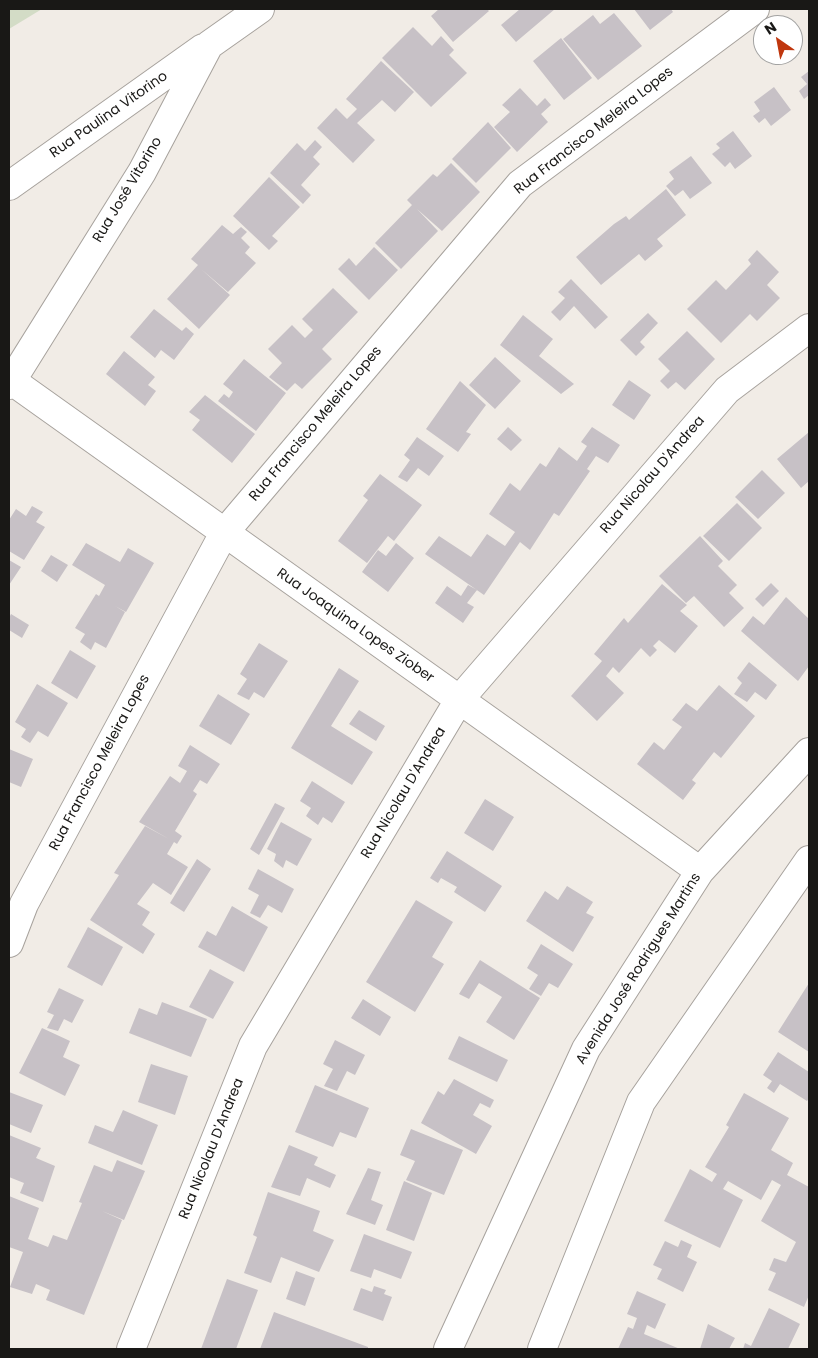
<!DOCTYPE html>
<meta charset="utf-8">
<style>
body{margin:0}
#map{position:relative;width:818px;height:1358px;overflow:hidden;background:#f1ece6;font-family:Poppins,sans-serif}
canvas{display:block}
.frame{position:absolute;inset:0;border:10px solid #191816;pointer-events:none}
.north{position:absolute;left:753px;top:15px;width:50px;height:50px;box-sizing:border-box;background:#fff;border:1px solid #a3a3a2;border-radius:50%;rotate:327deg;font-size:14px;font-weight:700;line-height:20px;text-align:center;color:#191816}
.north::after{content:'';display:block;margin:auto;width:18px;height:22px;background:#c0370e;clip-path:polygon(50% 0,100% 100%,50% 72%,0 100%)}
</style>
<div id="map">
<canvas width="818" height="1358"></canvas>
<div class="frame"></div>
<div class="north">N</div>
</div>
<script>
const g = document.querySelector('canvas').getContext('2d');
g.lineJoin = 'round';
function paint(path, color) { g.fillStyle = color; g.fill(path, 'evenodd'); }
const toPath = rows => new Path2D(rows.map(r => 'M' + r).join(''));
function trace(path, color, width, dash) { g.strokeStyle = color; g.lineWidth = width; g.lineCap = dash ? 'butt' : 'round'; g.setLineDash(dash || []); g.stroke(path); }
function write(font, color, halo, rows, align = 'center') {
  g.font = font + ' Poppins,sans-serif'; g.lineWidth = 4; g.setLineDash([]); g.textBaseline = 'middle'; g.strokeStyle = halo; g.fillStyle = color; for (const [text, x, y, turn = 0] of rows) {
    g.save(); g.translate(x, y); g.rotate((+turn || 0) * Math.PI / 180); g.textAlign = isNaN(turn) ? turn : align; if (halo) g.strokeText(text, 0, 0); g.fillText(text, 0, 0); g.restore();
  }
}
const green = toPath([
 [9,9,42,9,9,29]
]);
const building = toPath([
 [439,9,487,9,489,11,453,42,431,16],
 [520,9,555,9,516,42,501,25],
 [634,9,671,9,673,12,650,30],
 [614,13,642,46,598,80,563,39,593,15,600,24],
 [413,27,432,46,441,36,454,50,449,55,467,73,431,107,382,58],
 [561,38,592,78,564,100,533,61],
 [381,61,414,92,395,112,382,100,357,123,375,140,353,163,317,128,336,108,347,119,357,109,346,99],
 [809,71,809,95,804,99,799,91,807,84,801,77],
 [774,87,791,110,771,126,765,118,759,123,753,116,760,111,754,102],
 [520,88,537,106,545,98,551,105,541,114,548,122,517,152,494,127,510,112,502,105],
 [488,122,511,148,476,183,452,159],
 [733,131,752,156,735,169,730,162,725,167,712,154,720,148,716,144],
 [315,140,322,147,313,157,320,164,301,185,311,195,303,204,270,173,297,143,305,151],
 [691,156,712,183,690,199,683,190,675,196,666,186,674,179,669,172],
 [451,163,480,192,442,231,417,209,438,231,401,269,375,243,412,205,407,200,433,174,437,177],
 [269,177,300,207,272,236,278,241,269,250,233,216],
 [666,189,686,215,657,239,663,246,645,261,639,254,601,285,576,257,614,224,626,216,629,220],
 [222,225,233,234,241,227,247,232,241,238,250,247,245,253,256,263,228,292,201,269,230,295,199,329,167,299,198,265,191,259],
 [374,247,398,270,369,300,338,269,349,258,356,266],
 [757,250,779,272,767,285,780,298,757,321,750,314,721,343,687,309,716,280,726,290,751,264,748,260],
 [571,279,608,317,595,329,574,306,560,321,551,312,565,298,558,292],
 [333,288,358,312,322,349,332,359,302,389,295,383,287,391,269,377,282,363,268,349,292,325,305,338,313,330,302,319],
 [154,309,182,331,186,327,194,334,174,360,161,350,155,358,130,337],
 [648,313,658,323,640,342,645,347,636,356,620,340],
 [523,315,553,339,539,356,574,384,561,394,500,345],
 [687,331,715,359,685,390,676,382,668,389,660,381,670,371,658,359],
 [124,351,155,377,148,385,156,391,145,406,106,374],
 [495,357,521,381,495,409,469,385],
 [244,359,286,393,256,431,218,401,224,394,229,398,233,392,223,384],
 [629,380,651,395,634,420,612,405],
 [460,381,486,405,466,432,471,434,458,452,426,429],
 [205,395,255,434,232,463,192,430,200,420,189,412],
 [508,427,522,440,511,451,497,439],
 [592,427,620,445,608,463,596,456,587,469,590,471,559,516,554,513,530,550,520,542,484,595,425,554,439,536,471,557,487,534,505,546,515,532,489,514,510,483,520,491,540,463,546,467,559,447,577,461,587,446,581,442],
 [809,432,809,481,801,488,777,459],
 [417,437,444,456,429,476,418,468,407,482,398,477,410,460,404,455],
 [762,470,785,493,758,519,735,497],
 [380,474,422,505,394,541,388,536,367,563,338,541,368,500,363,496],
 [737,503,762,528,729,561,703,536],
 [32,506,43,512,36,522,45,527,24,560,9,551,9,520,16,509,26,516],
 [700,536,723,561,718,566,737,585,729,593,744,608,724,627,694,596,686,603,659,576],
 [86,543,120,562,128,548,154,563,126,612,115,606,125,612,106,648,95,642,91,650,80,642,85,634,75,628,96,594,99,596,105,585,72,565],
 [396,543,414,558,388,592,362,572,378,550,386,556],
 [51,555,68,565,57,582,41,571],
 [9,560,21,567,9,585],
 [771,583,779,591,763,607,755,599],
 [662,584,687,605,680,611,698,626,675,653,659,640,653,646,657,650,650,657,641,648,619,673,613,667,606,676,624,693,597,721,571,696,602,661,594,654,624,618,628,623],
 [468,585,477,590,467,603,474,607,463,623,435,603,447,586,461,596],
 [786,597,809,619,809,666,798,681,741,631,753,616,764,625],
 [11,614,29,625,22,638,9,630,9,618],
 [259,643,288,661,264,698,254,692,249,700,237,694,247,679,240,674],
 [70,650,96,666,77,699,51,683],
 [749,662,777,685,766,700,755,692,747,702,734,694,742,683,737,678],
 [339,668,359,681,331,726,373,752,352,785,291,748],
 [37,684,68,703,48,737,38,731,30,743,21,737,26,729,15,722],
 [719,685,755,716,721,758,714,752,692,780,696,783,683,800,637,764,654,742,664,750,682,727,672,720,686,703,697,711],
 [218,694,250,714,231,745,199,726],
 [359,710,385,726,376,741,349,724],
 [190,745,220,764,207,784,200,780,193,791,197,794,175,831,182,836,177,844,174,842,167,854,188,867,171,895,153,883,137,904,150,912,142,925,155,934,143,954,90,920,119,875,114,873,145,826,169,839,139,822,170,776,180,783,187,771,178,766],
 [9,749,33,759,21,787,9,782],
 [312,781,345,802,332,823,323,817,318,825,306,816,311,808,300,801],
 [485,799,514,817,493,851,464,833],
 [275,803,285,808,259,855,250,849],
 [281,822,312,839,297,866,286,860,283,868,274,861,276,854,267,849],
 [447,851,502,886,485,912,454,892,457,887,441,878,438,883,430,878],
 [197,859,211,869,184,912,170,903],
 [258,869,294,889,282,913,268,905,260,918,250,913,259,895,248,889],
 [567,886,593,902,586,913,594,917,573,952,526,921,545,891,558,900],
 [416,900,453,922,432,957,444,964,415,1012,366,982],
 [232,906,268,927,244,972,198,947,207,931,216,936],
 [88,927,123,947,102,986,67,967],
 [541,944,573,964,558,988,549,983,541,996,529,989,538,975,527,968],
 [480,960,540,998,514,1040,486,1022,502,997,479,983,469,999,459,994],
 [210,969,234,982,213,1019,189,1007],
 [809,983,809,1052,778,1032],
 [59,988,84,1000,72,1023,64,1019,58,1031,47,1028,54,1015,47,1012],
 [363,999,391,1017,380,1036,351,1018],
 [162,1002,207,1019,191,1057,129,1033,139,1008,157,1015],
 [42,1028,70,1041,63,1057,80,1065,65,1096,19,1073],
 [459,1036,508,1060,497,1082,448,1059],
 [335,1040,365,1055,355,1075,347,1071,337,1091,324,1086,333,1069,323,1064],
 [778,1052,809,1072,809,1098,807,1101,780,1084,774,1093,767,1088,772,1081,763,1075],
 [151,1064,188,1076,175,1115,138,1102],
 [454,1079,494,1100,490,1108,480,1103,473,1115,492,1126,476,1154,421,1123,438,1091,444,1095],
 [315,1085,369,1108,356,1138,340,1132,333,1147,295,1132],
 [9,1092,43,1105,31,1133,9,1124],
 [744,1093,789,1118,771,1150,793,1163,787,1175,809,1187,809,1295,804,1307,768,1290,776,1273,769,1270,774,1258,786,1262,796,1242,761,1221,781,1185,772,1180,761,1200,728,1181,723,1189,743,1200,720,1248,664,1221,690,1169,712,1182,717,1174,705,1167,729,1127,726,1125],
 [123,1110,158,1125,142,1165,88,1143,95,1125,113,1132],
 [411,1129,463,1150,444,1195,406,1180,415,1161,400,1155],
 [9,1135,41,1148,36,1158,55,1166,43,1202,20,1193,24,1183,9,1177],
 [289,1145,318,1157,314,1165,336,1175,330,1188,307,1178,300,1196,271,1187],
 [117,1160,145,1171,124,1220,102,1211,122,1220,84,1315,46,1300,50,1290,36,1284,32,1294,10,1287,23,1252,9,1247,9,1196,39,1208,28,1239,48,1247,53,1235,67,1240,82,1203,79,1202,94,1165,112,1172],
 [368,1168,381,1172,371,1200,383,1205,375,1225,346,1214],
 [404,1181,432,1193,414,1241,386,1230],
 [268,1192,320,1211,313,1231,334,1240,319,1272,281,1257,271,1283,244,1273,257,1237,253,1235],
 [364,1234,412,1252,401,1279,374,1269,371,1278,350,1271],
 [681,1240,692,1245,687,1257,697,1262,683,1292,657,1279,662,1269,653,1265,665,1241,678,1247],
 [296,1271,315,1278,305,1306,286,1299],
 [227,1279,258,1290,236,1349,201,1349],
 [374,1286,386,1290,384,1294,392,1297,383,1321,353,1310,361,1288,372,1292],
 [637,1291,666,1304,655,1329,647,1325,644,1334,680,1349,618,1349,628,1327,633,1329,637,1318,627,1314],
 [769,1308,800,1324,788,1349,743,1349,745,1343,751,1346],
 [274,1312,368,1347,368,1349,260,1349],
 [708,1324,735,1338,729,1349,700,1349]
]);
const minor = toPath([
 [9,186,203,48],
 [12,381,700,871],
 [9,385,142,172,209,45,260,9],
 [9,943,24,904,224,533,520,184,755,9],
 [131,1349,253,1046,459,700,727,390,809,328],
 [448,1349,586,1049,700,871,809,752],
 [542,1349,641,1102,809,860]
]);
const streetNames = [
 ["Rua Paulina Vitorino",109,115,-35],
 ["Rua Francisco Meleira Lopes",594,131,-38],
 ["Rua José Vitorino",128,190,-59],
 ["Rua Francisco Meleira Lopes",316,424,-50],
 ["Rua Nicolau D'Andrea",653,475,-49],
 ["Rua Joaquina Lopes Ziober",355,626,35],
 ["Rua Francisco Meleira Lopes",100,763,-62],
 ["Rua Nicolau D'Andrea",404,793,-59],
 ["Avenida José Rodrigues Martins",639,969,-58],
 ["Rua Nicolau D'Andrea",212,1149,-68]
];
paint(green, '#d3dcc6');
paint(building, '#c7c1c6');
trace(minor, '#a7a29d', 30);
trace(minor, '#fff', 28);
write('14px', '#191816', '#fff', streetNames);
</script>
